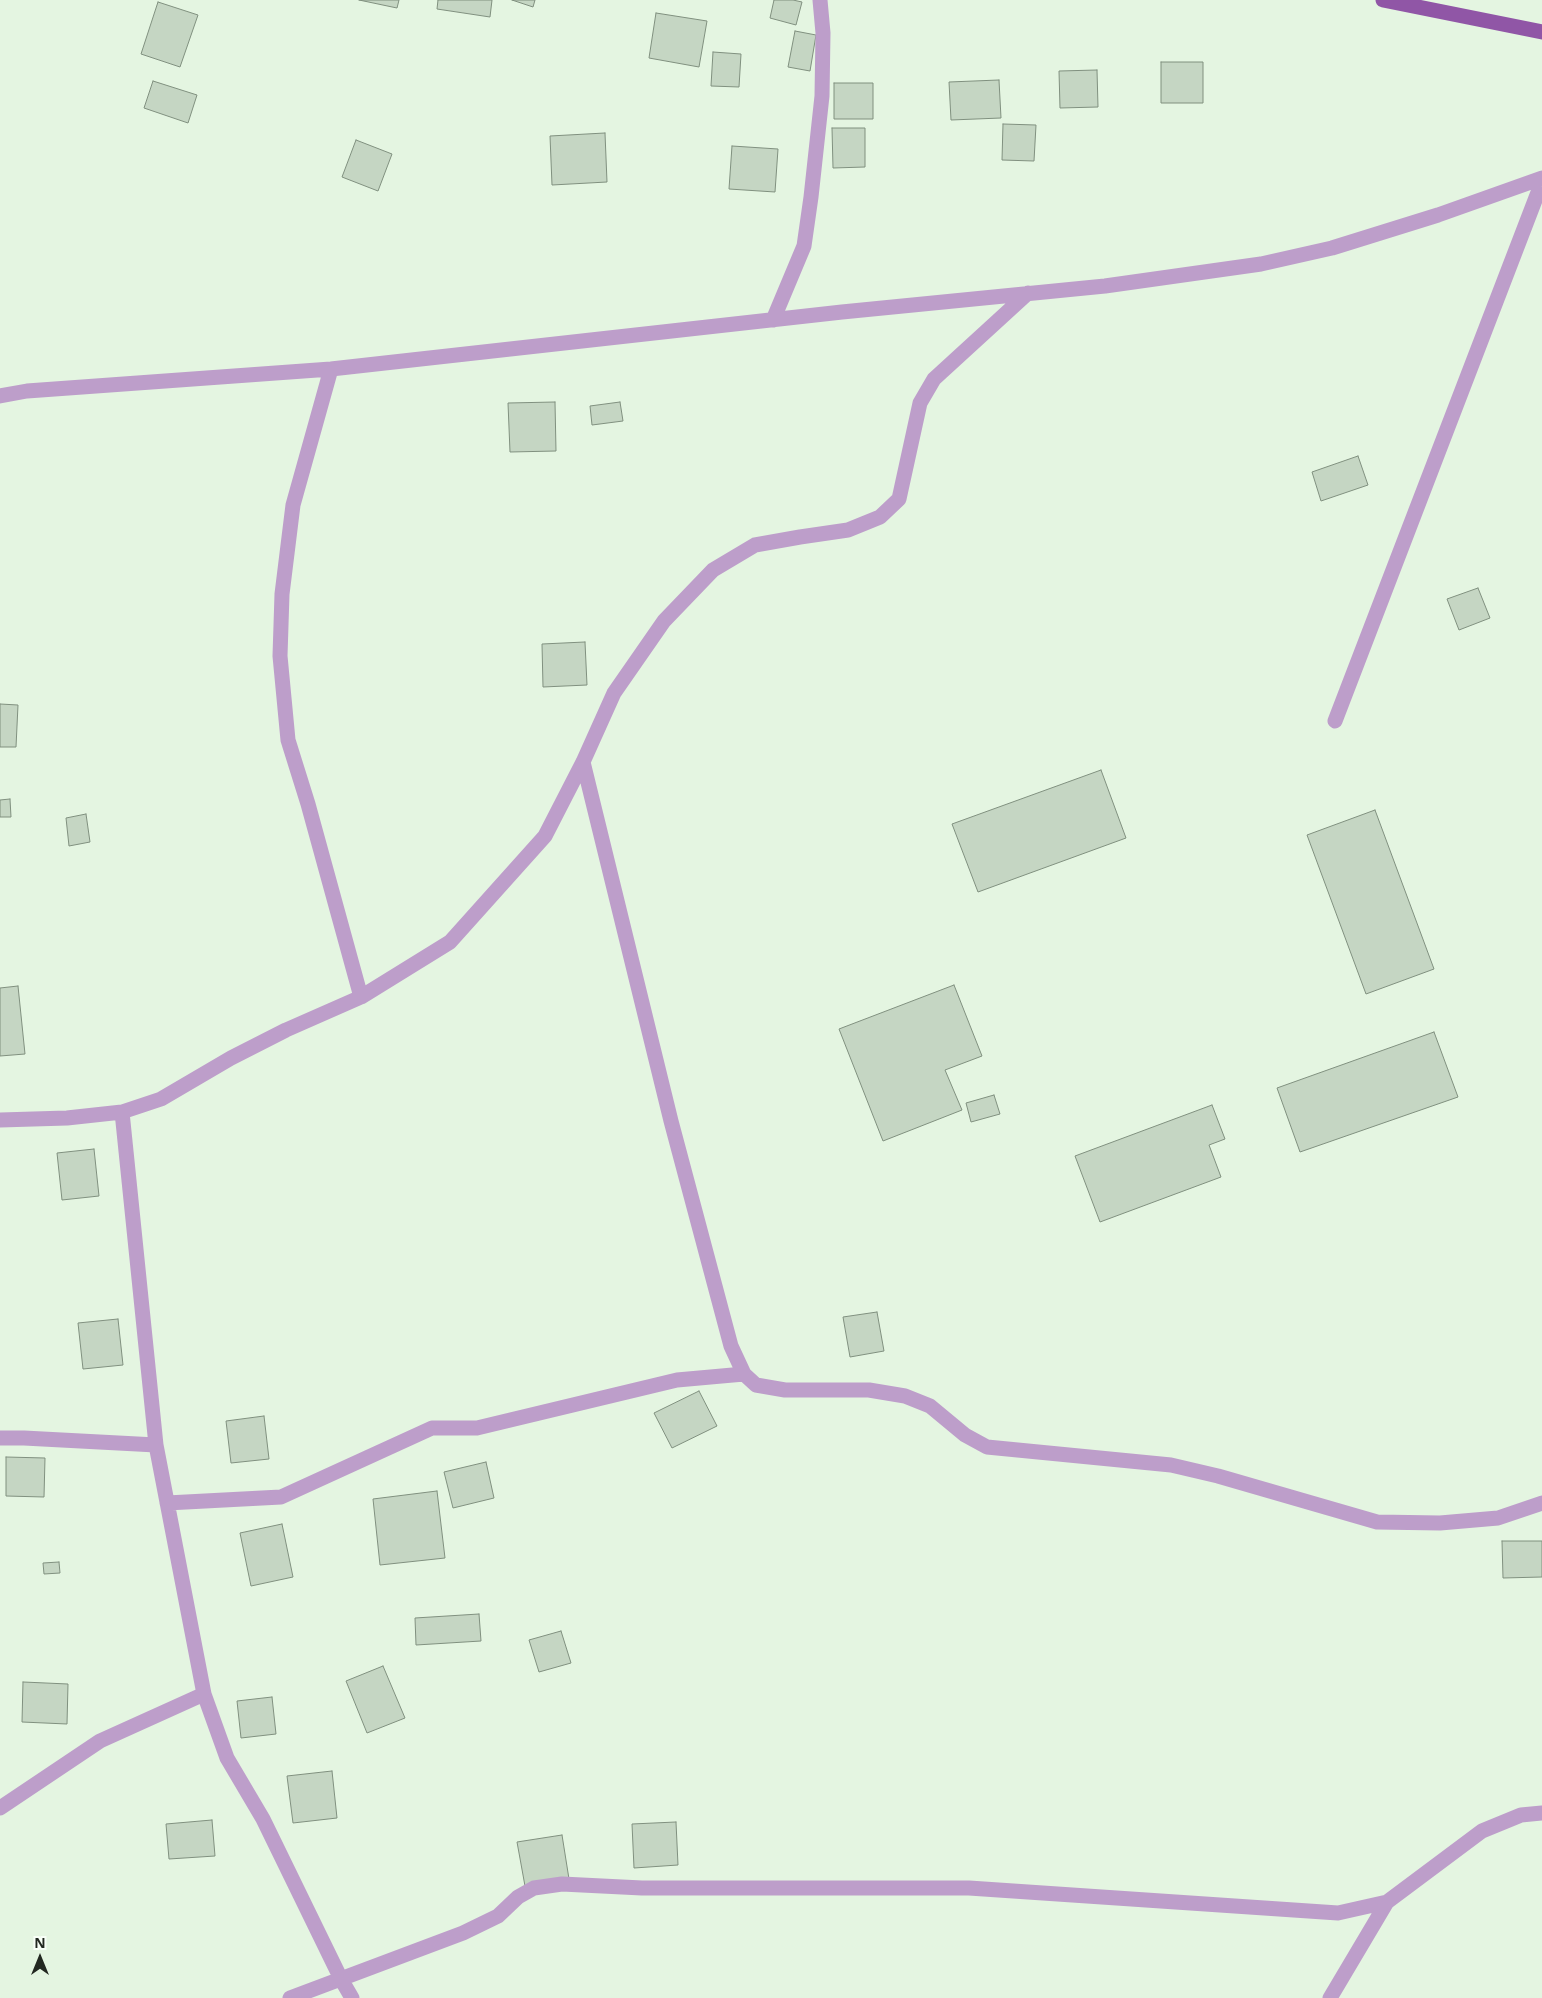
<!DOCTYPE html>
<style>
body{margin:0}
#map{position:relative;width:1542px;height:1998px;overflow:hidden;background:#e4f5e1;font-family:"Noto Sans",sans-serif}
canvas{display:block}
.north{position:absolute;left:15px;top:1933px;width:50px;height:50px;-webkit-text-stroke:4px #f8fff7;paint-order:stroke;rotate:0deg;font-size:14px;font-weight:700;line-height:20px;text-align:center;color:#222821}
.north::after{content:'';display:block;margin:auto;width:18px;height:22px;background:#222821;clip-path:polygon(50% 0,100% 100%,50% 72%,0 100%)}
</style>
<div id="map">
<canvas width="1542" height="1998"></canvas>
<div class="north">N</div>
</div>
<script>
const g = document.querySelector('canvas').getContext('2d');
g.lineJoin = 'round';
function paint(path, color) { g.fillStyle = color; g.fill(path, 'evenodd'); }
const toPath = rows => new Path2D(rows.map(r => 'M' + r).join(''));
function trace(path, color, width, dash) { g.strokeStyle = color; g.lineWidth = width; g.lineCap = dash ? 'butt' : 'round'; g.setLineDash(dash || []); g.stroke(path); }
const building = toPath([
 [359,0,399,0,397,8,359,0],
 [438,0,492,0,490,17,437,9,438,0],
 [512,0,535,0,533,7,512,0],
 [774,0,793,0,802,2,796,25,770,18,774,0],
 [158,2,198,15,180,67,141,54,158,2],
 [656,13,707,21,699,67,649,58,656,13],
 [795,31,816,35,810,71,788,67,795,31],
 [713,52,741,54,739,87,711,86,713,52],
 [1161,62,1203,62,1203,103,1161,103,1161,62],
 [1097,70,1098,107,1060,108,1059,71,1097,70],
 [999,80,1001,118,951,120,949,82,999,80],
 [153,81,197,95,188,123,144,108,153,81],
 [834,83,873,83,873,119,834,119,834,83],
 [1003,124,1036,125,1034,161,1002,160,1003,124],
 [832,128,865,128,865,167,833,168,832,128],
 [605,133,607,182,552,185,550,136,605,133],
 [356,140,392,154,378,191,342,177,356,140],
 [732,146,778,149,775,192,729,189,732,146],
 [555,402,556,451,510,452,508,403,555,402],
 [620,402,623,421,592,425,590,406,620,402],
 [1358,456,1368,485,1321,501,1312,472,1358,456],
 [1478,588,1490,618,1459,630,1447,599,1478,588],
 [585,642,587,685,543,687,542,644,585,642],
 [0,704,18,705,16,747,0,747,0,704],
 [1101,770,1126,838,978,892,952,824,1101,770],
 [10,799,11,817,0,817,0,800,10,799],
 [1375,810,1434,969,1366,994,1307,835,1375,810],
 [86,814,90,842,69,846,66,818,86,814],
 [954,985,982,1056,945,1070,962,1110,883,1141,839,1029,954,985],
 [18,986,25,1054,0,1056,0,988,18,986],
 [1434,1032,1458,1097,1300,1152,1277,1088,1434,1032],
 [994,1095,1000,1114,971,1122,966,1103,994,1095],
 [1212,1105,1225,1139,1209,1145,1221,1177,1100,1222,1075,1156,1212,1105],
 [94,1149,99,1196,62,1200,57,1153,94,1149],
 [877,1312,884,1351,850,1357,843,1317,877,1312],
 [118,1319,123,1365,83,1369,78,1323,118,1319],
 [699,1391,717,1426,672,1448,654,1413,699,1391],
 [264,1416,269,1459,231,1463,226,1421,264,1416],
 [6,1457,45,1458,44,1497,6,1496,6,1457],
 [486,1462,494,1498,453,1508,444,1472,486,1462],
 [437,1491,445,1558,380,1565,373,1499,437,1491],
 [282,1524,293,1577,251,1586,240,1533,282,1524],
 [1502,1541,1542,1541,1542,1577,1503,1578,1502,1541],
 [59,1562,60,1573,44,1574,43,1563,59,1562],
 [479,1614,481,1641,416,1645,415,1618,479,1614],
 [561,1631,571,1663,539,1672,529,1640,561,1631],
 [383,1666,405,1718,367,1733,346,1681,383,1666],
 [23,1682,68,1684,67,1724,22,1722,23,1682],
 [272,1697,276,1734,241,1738,237,1701,272,1697],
 [332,1771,337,1818,293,1823,287,1776,332,1771],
 [212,1820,215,1856,169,1859,166,1824,212,1820],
 [676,1822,678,1865,634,1868,632,1824,676,1822],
 [562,1835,569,1879,525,1886,517,1842,562,1835]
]);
const minor = toPath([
 [773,320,804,246,811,197,822,96,823,33,820,0],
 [331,369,293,505,282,594,280,656,288,740,308,804,361,997],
 [0,396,27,391,331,369,842,312,1105,286,1261,264,1332,248,1438,215,1542,178],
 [1335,721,1542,182],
 [583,762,671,1121,731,1346,744,1374,756,1385,785,1390,869,1390,905,1396,930,1406,965,1435,987,1447,1171,1465,1218,1476,1377,1522,1440,1523,1498,1518,1542,1503],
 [122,1112,156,1445,204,1694,227,1758,263,1819,341,1979,352,1998],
 [0,1120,67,1118,122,1112,161,1099,231,1058,286,1030,361,997,450,942,545,836,583,762,614,693,664,621,713,570,755,545,800,537,848,530,880,517,899,499,920,403,934,379,1028,293],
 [0,1438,24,1438,156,1445],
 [167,1503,281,1497,432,1428,477,1428,677,1380,744,1374],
 [0,1808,100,1741,204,1694],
 [290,1998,463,1933,498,1916,518,1897,534,1888,562,1884,642,1888,969,1888,1338,1913,1387,1902,1482,1831,1521,1815,1542,1813],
 [1330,1998,1387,1902]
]);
const major = toPath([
 [1383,0,1542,32]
]);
paint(building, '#c5d6c3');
trace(building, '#80907f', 1);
trace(minor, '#bd9eca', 15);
trace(major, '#9056a6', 15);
</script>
